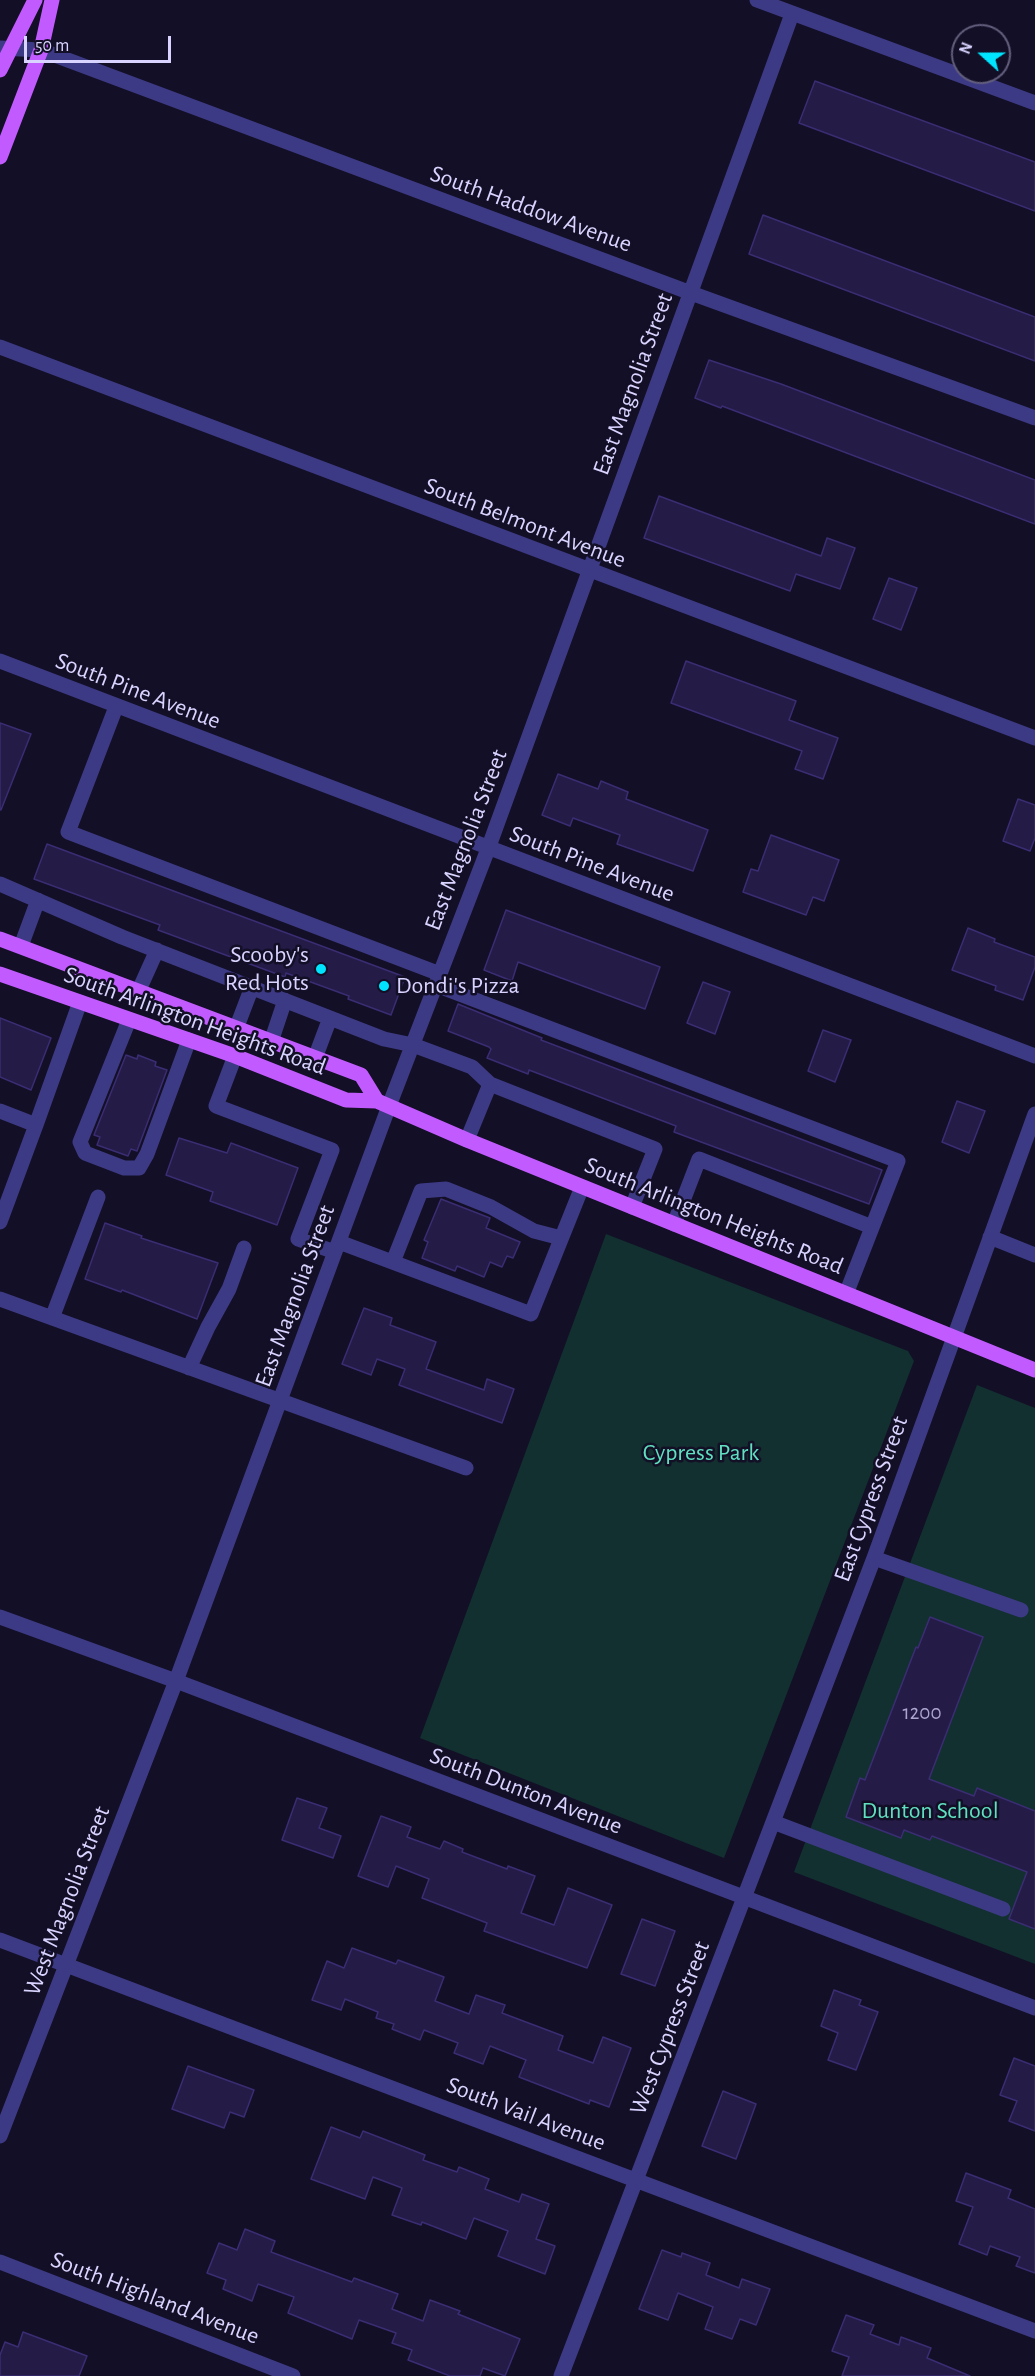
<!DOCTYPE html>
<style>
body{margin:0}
#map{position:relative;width:1035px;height:2376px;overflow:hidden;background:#130f26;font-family:"Alegreya Sans",sans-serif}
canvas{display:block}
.north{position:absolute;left:951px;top:24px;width:60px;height:60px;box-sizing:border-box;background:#130f26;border:2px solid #625e7d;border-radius:50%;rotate:291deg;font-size:16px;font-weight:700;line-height:24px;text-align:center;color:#d9d4ff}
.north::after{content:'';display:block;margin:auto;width:21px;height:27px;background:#00e5ff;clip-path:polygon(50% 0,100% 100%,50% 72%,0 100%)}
.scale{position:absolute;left:24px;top:36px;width:147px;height:27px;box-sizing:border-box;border:3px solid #d9d4ff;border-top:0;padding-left:8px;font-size:18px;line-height:21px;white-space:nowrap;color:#d9d4ff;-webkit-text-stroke:4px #130f26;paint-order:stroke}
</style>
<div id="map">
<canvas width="1035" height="2376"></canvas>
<div class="north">N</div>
<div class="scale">50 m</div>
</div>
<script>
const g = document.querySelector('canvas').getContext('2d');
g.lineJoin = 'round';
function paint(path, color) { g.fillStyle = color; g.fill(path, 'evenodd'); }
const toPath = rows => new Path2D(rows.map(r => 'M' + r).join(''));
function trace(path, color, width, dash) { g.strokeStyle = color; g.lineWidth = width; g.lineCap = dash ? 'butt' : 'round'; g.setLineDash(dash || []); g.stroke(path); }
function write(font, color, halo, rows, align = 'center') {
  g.font = font + ' "Alegreya Sans",sans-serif'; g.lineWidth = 5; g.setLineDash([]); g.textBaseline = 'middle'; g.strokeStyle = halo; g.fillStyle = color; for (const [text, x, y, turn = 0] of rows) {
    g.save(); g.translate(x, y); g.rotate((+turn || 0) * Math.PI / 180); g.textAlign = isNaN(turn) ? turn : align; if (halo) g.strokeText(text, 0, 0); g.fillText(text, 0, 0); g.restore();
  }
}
const green = toPath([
 [606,1234,908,1351,914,1361,724,1858,420,1738],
 [977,1385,1035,1408,1035,1964,794,1872]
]);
const building = toPath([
 [815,81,1035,162,1035,211,799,123,815,81],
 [763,215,1035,317,1035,361,749,254,763,215],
 [709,360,781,384,1035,480,1035,524,722,406,721,408,695,398,709,360],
 [659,496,821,556,827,538,855,548,840,589,796,574,790,591,644,538,659,496],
 [889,578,917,588,901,630,873,619,889,578],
 [686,661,796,701,789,720,838,738,823,779,795,769,802,751,671,703,686,661],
 [0,723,31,734,1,810,0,810,0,723],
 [558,774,598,789,601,781,628,792,626,799,708,830,693,871,617,844,620,835,573,818,570,826,542,815,558,774],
 [1018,799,1035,805,1035,838,1030,851,1003,841,1018,799],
 [771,835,839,860,824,901,813,897,806,915,743,892,751,869,758,871,771,835],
 [47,844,405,977,391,1015,348,999,349,996,286,973,285,977,158,930,160,925,34,879,47,844],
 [506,910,660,967,645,1009,518,962,512,981,484,970,506,910],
 [968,928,995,939,994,942,1035,957,1035,967,1023,1000,995,990,996,986,952,970,968,928],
 [703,982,730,992,715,1034,687,1023,703,982],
 [458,1004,542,1038,541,1040,882,1170,869,1204,674,1132,676,1126,529,1070,528,1074,487,1058,491,1049,489,1047,448,1031,458,1004],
 [0,1018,51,1038,31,1090,0,1077,0,1018],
 [823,1030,851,1040,835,1082,808,1071,823,1030],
 [126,1055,137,1059,138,1055,156,1062,155,1066,167,1070,137,1151,131,1149,128,1156,97,1145,100,1137,94,1135,126,1055],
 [957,1101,985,1111,969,1153,942,1142,957,1101],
 [179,1138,227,1153,231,1143,298,1168,277,1225,210,1201,213,1192,166,1175,179,1138],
 [441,1199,490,1218,486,1228,520,1242,513,1258,507,1256,502,1267,490,1262,484,1277,457,1266,455,1271,422,1258,428,1242,424,1240,441,1199],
 [105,1223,142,1236,141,1238,218,1263,197,1319,122,1290,121,1292,85,1279,105,1223],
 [364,1308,392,1318,390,1325,436,1342,426,1369,484,1390,487,1379,514,1389,502,1423,399,1385,405,1369,377,1359,371,1375,342,1364,364,1308],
 [930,1617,983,1637,929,1779,974,1796,977,1788,1035,1811,1035,1929,1009,1919,1027,1872,932,1836,930,1840,904,1830,901,1838,846,1817,860,1778,865,1780,916,1647,918,1648,930,1617],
 [297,1798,327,1808,319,1828,341,1836,333,1858,282,1840,297,1798],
 [381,1816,411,1827,407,1837,440,1849,444,1841,463,1849,462,1852,507,1869,508,1866,535,1876,521,1913,554,1925,568,1888,612,1905,587,1968,484,1931,487,1923,422,1898,429,1879,396,1866,388,1887,358,1876,381,1816],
 [642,1919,675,1931,655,1986,621,1974,642,1919],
 [352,1948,396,1964,398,1960,444,1977,435,2001,469,2014,476,1995,505,2005,502,2013,563,2036,558,2050,593,2063,603,2037,631,2048,609,2107,590,2100,589,2104,519,2077,526,2060,490,2046,483,2064,454,2053,458,2043,424,2030,420,2040,392,2029,394,2024,376,2018,378,2012,345,1999,341,2010,312,2000,327,1961,344,1968,352,1948],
 [834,1990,861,2000,859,2005,878,2012,856,2070,828,2060,838,2033,821,2026,834,1990],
 [1014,2058,1035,2066,1035,2131,1009,2121,1017,2101,1000,2095,1014,2058],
 [188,2066,254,2090,244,2117,230,2112,224,2128,172,2109,188,2066],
 [723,2091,756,2104,736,2159,702,2146,723,2091],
 [331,2127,360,2138,363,2131,425,2155,423,2160,457,2172,459,2167,489,2179,485,2189,519,2202,522,2194,549,2204,536,2239,555,2246,545,2274,498,2256,508,2231,474,2218,466,2239,422,2222,421,2225,392,2215,402,2188,373,2177,365,2199,311,2179,331,2127],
 [966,2173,1011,2190,1008,2198,1035,2209,1035,2273,1016,2266,1020,2257,990,2246,987,2255,959,2244,973,2207,956,2201,966,2173],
 [245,2229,275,2241,271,2252,352,2282,354,2278,398,2294,392,2309,423,2321,430,2300,460,2311,458,2314,520,2339,505,2376,483,2368,480,2376,450,2376,408,2360,412,2350,392,2343,396,2333,359,2320,352,2339,288,2313,294,2297,258,2284,252,2301,223,2289,226,2280,207,2273,219,2243,237,2250,245,2229],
 [662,2250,681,2257,682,2253,710,2263,706,2275,739,2288,742,2279,770,2289,756,2325,740,2319,732,2339,705,2329,713,2307,678,2293,668,2320,639,2309,662,2250],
 [846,2315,874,2325,870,2334,899,2345,901,2337,931,2348,927,2358,970,2376,842,2376,849,2357,832,2351,846,2315],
 [23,2332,87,2356,79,2376,0,2376,0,2355,5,2342,18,2347,23,2332]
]);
const minor = toPath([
 [757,0,1035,103],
 [0,48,41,50,691,293,1035,418],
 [0,347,1035,738],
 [0,661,1035,1056],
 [116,707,68,832,440,974],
 [0,884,122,937,384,1039,413,1045,472,1067,490,1084],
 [21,946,38,900],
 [436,985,898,1161,846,1294],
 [139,990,157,950],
 [129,1020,80,1142,85,1153,124,1168,139,1168,147,1154,189,1040],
 [236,1029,252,987],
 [271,1042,285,1000],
 [235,1056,216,1106,332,1150,298,1239,335,1252],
 [315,1058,330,1018],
 [0,1111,36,1125,80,1002],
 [467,1140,490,1084,655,1149,632,1207],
 [0,1222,36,1125],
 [674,1224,699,1159,872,1227],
 [990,1237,1035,1255],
 [339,1242,531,1314,582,1187],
 [393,1262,421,1191,446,1189,491,1207,534,1231,561,1238],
 [0,1299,466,1468],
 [52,1318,98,1197],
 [189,1368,208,1327,229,1289,244,1248],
 [874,1558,1021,1610],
 [0,1617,176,1681,1035,2008],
 [773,1822,1003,1909],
 [0,1940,1035,2331],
 [0,2136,176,1681,389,1106,488,849,792,14],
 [0,2262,293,2376],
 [561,2376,874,1558,1035,1114]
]);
const major = toPath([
 [0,70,35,0],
 [0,157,41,50,52,0],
 [0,939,361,1075,377,1101],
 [0,974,235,1056,346,1100,377,1101,467,1140,1035,1370]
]);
const markers = [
 [321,969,6,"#00e5ff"],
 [384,986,6,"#00e5ff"]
];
const numberNames = [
 ["1200",922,1713]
];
const streetNames = [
 ["South Haddow Avenue",531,209,20],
 ["East Magnolia Street",633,384,-70],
 ["South Belmont Avenue",525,523,21],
 ["South Pine Avenue",138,691,21],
 ["East Magnolia Street",466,840,-69],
 ["South Pine Avenue",592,864,21],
 ["South Arlington Heights Road",195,1021,20],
 ["South Arlington Heights Road",714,1216,22],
 ["East Magnolia Street",295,1296,-70],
 ["East Cypress Street",871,1499,-70],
 ["South Dunton Avenue",526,1791,21],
 ["West Magnolia Street",67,1901,-69],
 ["West Cypress Street",670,2028,-69],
 ["South Vail Avenue",526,2114,21],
 ["South Highland Avenue",155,2298,21]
];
const poiNames = [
 ["Scooby's",309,955],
 ["Red Hots",309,983],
 ["Dondi's Pizza",396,986,"left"]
];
const parkNames = [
 ["Cypress Park",701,1453],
 ["Dunton School",930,1811]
];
paint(green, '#12302f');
paint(building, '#241b47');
trace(building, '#3b2d73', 1.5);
trace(minor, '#3d3a85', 15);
trace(major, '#c25bff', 15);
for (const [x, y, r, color] of markers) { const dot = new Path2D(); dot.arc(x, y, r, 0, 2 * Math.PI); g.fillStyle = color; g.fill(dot); trace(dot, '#130f26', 2); }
write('21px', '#aca6d1', null, numberNames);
write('24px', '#d9d4ff', '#130f26', streetNames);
write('24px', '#d9d4ff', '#130f26', poiNames, 'right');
write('24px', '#5fe0c0', '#130f26', parkNames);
</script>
